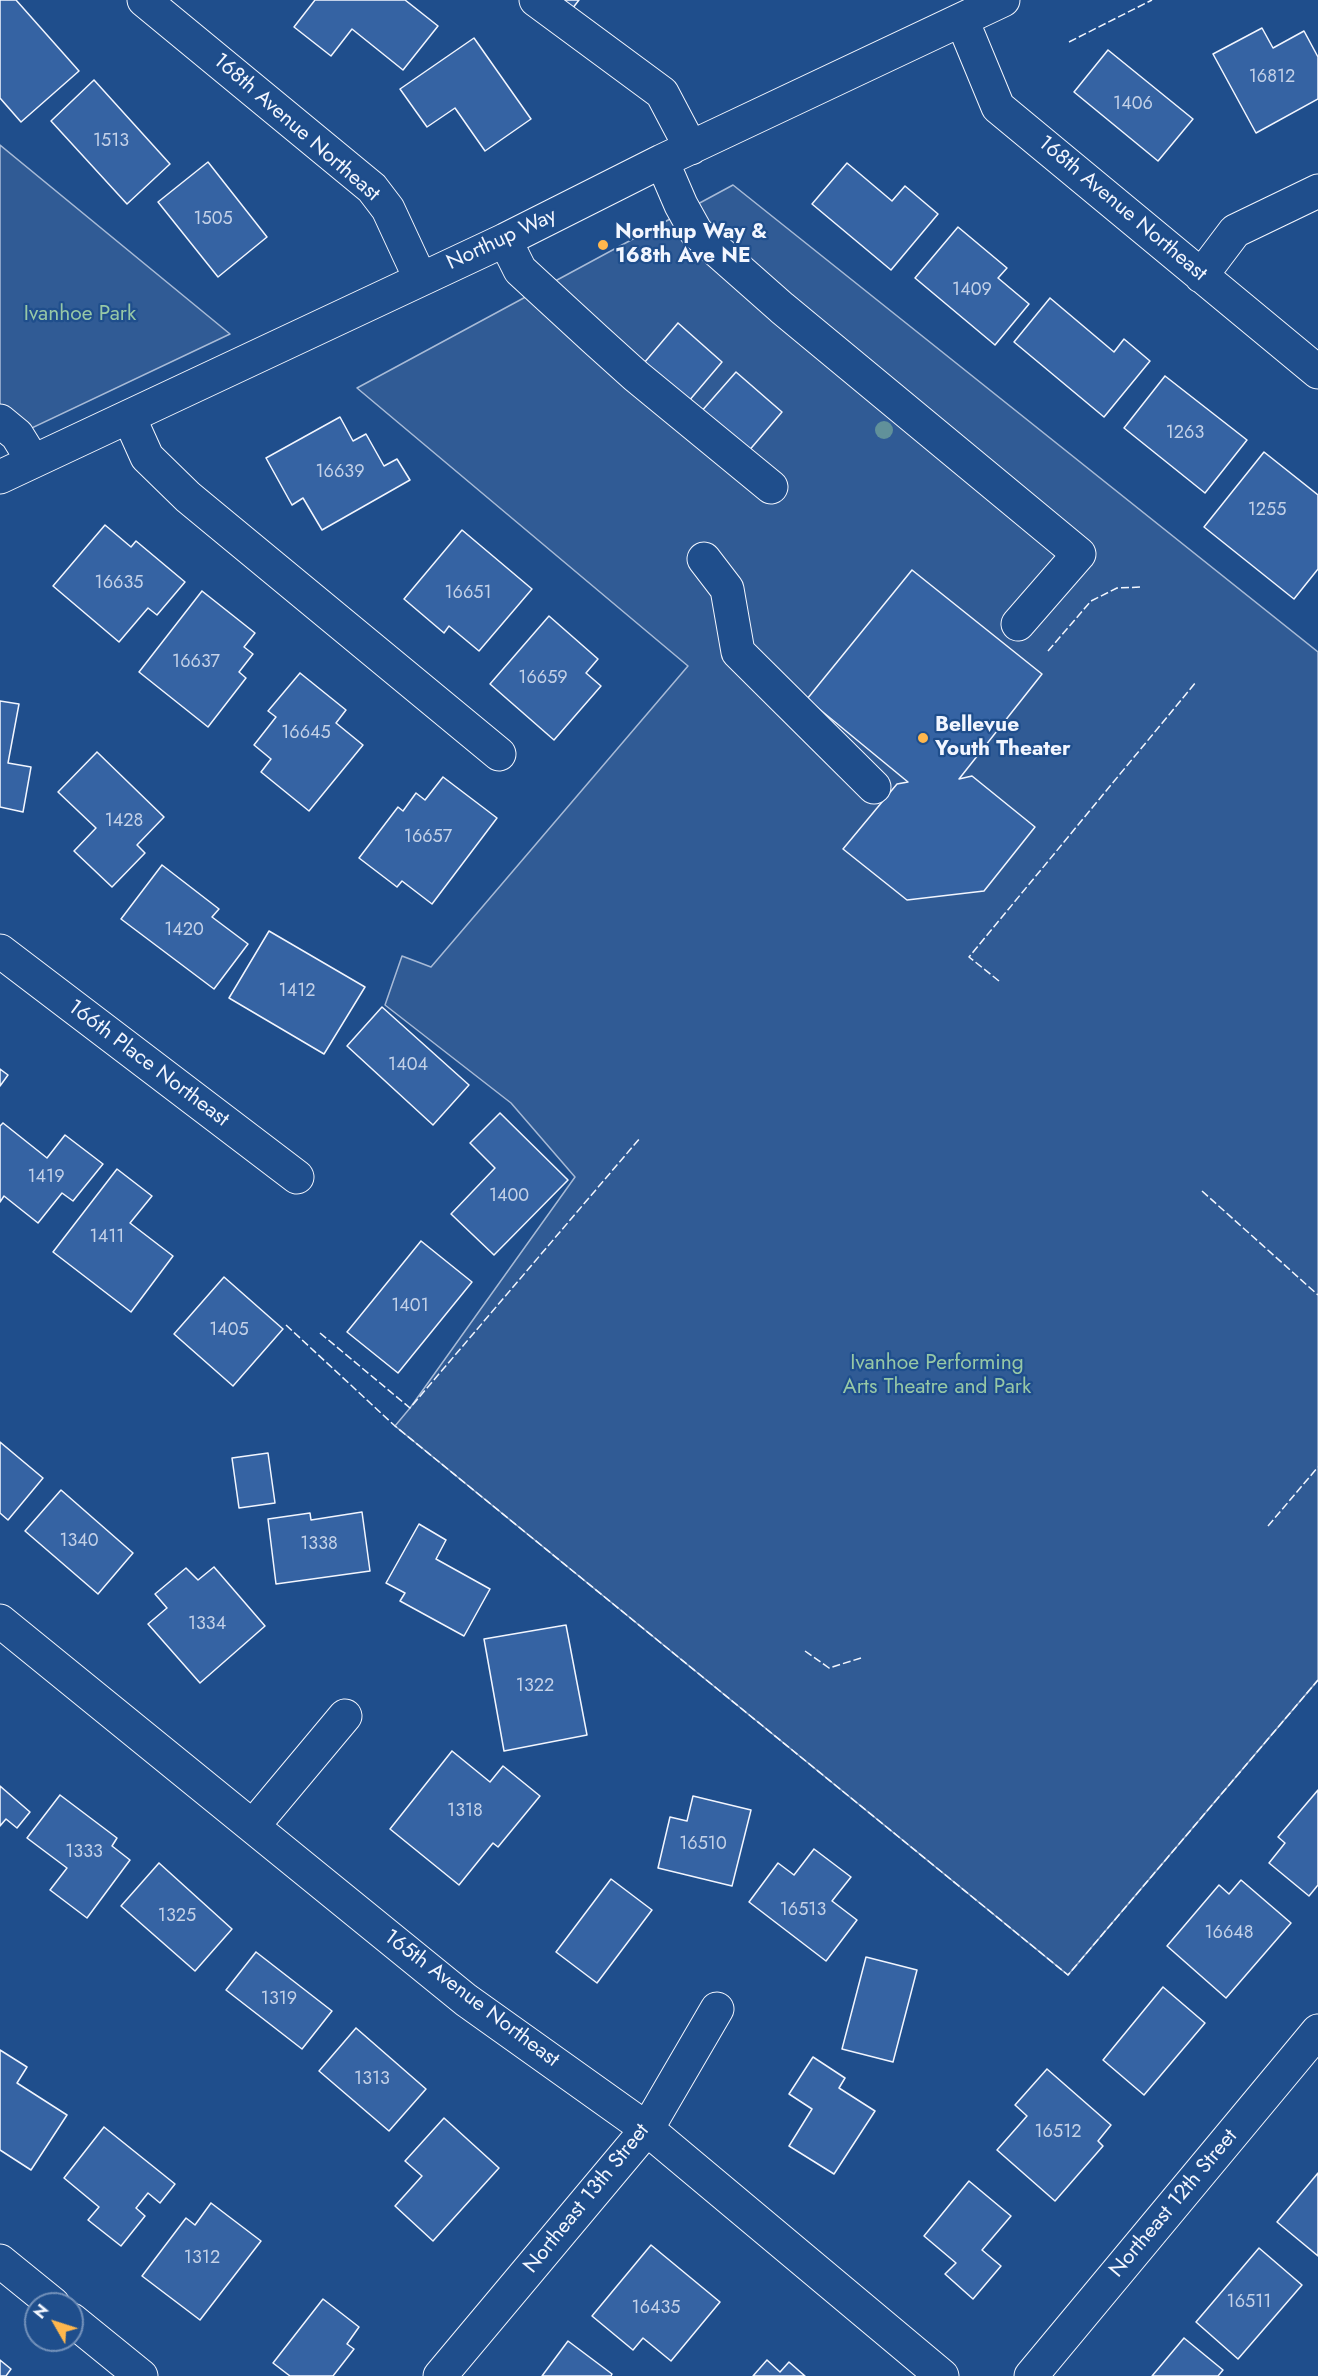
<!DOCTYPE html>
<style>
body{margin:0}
#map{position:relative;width:1318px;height:2376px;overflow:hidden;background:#1f4e8c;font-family:Jost,sans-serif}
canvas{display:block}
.north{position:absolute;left:24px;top:2292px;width:60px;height:60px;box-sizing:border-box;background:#1f4e8c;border:2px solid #7391ba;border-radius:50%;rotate:309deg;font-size:16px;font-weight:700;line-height:24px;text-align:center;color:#f2f6ff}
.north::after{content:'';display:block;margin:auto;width:21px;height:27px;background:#ffb74d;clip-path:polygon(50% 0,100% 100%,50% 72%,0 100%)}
</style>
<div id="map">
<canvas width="1318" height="2376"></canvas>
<div class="north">N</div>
</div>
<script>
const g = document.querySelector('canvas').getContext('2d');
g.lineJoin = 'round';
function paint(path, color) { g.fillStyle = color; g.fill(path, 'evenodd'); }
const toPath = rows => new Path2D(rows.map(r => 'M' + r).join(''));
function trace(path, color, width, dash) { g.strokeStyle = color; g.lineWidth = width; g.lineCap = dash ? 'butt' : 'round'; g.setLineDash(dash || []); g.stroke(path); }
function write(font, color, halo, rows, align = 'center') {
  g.font = font + ' Jost,sans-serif'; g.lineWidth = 4.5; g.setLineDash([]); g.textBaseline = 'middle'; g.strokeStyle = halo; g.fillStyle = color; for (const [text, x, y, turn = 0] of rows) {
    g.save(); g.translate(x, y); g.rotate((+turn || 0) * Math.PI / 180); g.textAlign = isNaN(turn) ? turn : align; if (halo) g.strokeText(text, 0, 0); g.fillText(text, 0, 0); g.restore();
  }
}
const built = toPath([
 [0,145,230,334,0,443,0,145],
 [733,185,1318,652,1318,1680,1068,1975,395,1426,410,1408,575,1177,511,1103,385,1005,402,956,431,967,688,666,357,388,733,185]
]);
const building = toPath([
 [0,0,16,0,79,71,21,122,0,98,0,0],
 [315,0,405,0,438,26,403,70,352,29,331,56,294,27,315,0],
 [560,0,579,0,572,9,560,0],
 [1262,28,1273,48,1304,31,1318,57,1318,99,1256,133,1213,54,1262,28],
 [474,38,531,119,485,151,455,108,427,127,400,89,474,38],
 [1108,50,1193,119,1158,161,1074,92,1108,50],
 [94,80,170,164,127,204,51,121,94,80],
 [208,162,267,237,218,277,158,202,208,162],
 [847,163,892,201,905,186,938,214,891,270,812,204,847,163],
 [958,227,1007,268,998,278,1029,304,995,345,915,278,958,227],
 [1050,298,1114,352,1124,339,1150,361,1104,417,1014,342,1050,298],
 [678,323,722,362,688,402,644,363,678,323],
 [736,372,782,412,747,453,700,413,736,372],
 [1165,376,1247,440,1205,493,1124,428,1165,376],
 [340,417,353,441,366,434,384,466,397,459,410,480,322,530,303,498,292,505,266,458,340,417],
 [1264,452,1318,495,1318,569,1294,599,1204,527,1264,452],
 [105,525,131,547,136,541,185,582,157,615,148,608,119,642,53,586,105,525],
 [462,530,532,589,479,651,449,626,444,633,404,599,462,530],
 [912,570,1042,674,959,779,972,776,1035,827,984,891,907,900,843,849,897,784,908,782,807,699,912,570],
 [202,591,255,633,244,647,253,654,239,672,246,678,208,727,139,672,202,591],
 [549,616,598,659,586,673,601,686,554,740,490,684,549,616],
 [300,673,346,710,336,723,363,745,309,811,261,772,271,759,254,745,276,717,268,711,300,673],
 [0,701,19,704,8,763,31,767,23,812,0,807,0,701],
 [97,752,164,817,137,845,145,853,112,887,74,851,96,828,58,792,97,752],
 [443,777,497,818,432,904,402,881,397,887,359,858,398,807,403,811,416,793,425,800,443,777],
 [162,865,219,909,212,917,248,944,214,989,121,919,162,865],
 [269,931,365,987,324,1054,229,998,269,931],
 [382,1007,469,1085,433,1125,347,1046,382,1007],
 [0,1069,8,1075,0,1086,0,1069],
 [500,1113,568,1180,494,1255,451,1214,495,1168,470,1143,500,1113],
 [3,1123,47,1158,65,1135,103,1164,73,1201,62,1193,38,1223,4,1196,0,1202,0,1126,3,1123],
 [117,1169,152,1196,130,1223,173,1256,131,1312,53,1252,117,1169],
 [421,1241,472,1282,398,1373,347,1332,421,1241],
 [224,1277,283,1329,233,1386,174,1334,224,1277],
 [0,1442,43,1478,8,1520,0,1513,0,1442],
 [268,1453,275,1503,239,1508,232,1458,268,1453],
 [61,1490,133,1553,98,1594,25,1531,61,1490],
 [362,1512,370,1571,276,1584,268,1519,310,1513,311,1520,362,1512],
 [419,1524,446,1540,436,1559,490,1589,464,1636,400,1601,405,1593,386,1583,419,1524],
 [214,1567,265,1626,200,1683,148,1624,167,1608,155,1594,186,1568,198,1580,214,1567],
 [566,1625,587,1735,504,1751,484,1639,566,1625],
 [452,1751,490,1782,503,1766,540,1796,498,1847,493,1843,459,1885,390,1829,452,1751],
 [0,1786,30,1812,17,1828,6,1819,0,1826,0,1786],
 [1318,1790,1318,1885,1309,1896,1269,1863,1285,1843,1278,1837,1318,1790],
 [60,1795,117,1838,112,1846,130,1860,87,1918,50,1890,67,1868,27,1838,60,1795],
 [693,1796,751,1810,732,1886,658,1868,670,1817,687,1821,693,1796],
 [814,1849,851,1877,832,1901,857,1920,826,1961,749,1902,778,1863,794,1875,814,1849],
 [159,1863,232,1929,195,1971,121,1906,159,1863],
 [611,1879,652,1910,597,1983,556,1952,611,1879],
 [1241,1880,1291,1923,1226,1998,1167,1946,1219,1885,1229,1894,1241,1880],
 [256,1952,332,2011,302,2049,226,1990,256,1952],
 [866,1957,917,1970,893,2062,842,2049,866,1957],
 [1163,1987,1205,2023,1144,2095,1103,2060,1163,1987],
 [356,2028,426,2089,389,2131,319,2071,356,2028],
 [0,2050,27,2067,17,2083,67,2115,31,2170,0,2150,0,2050],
 [813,2057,845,2078,839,2088,875,2111,834,2174,789,2146,812,2109,789,2094,813,2057],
 [1047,2069,1111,2125,1098,2141,1103,2146,1055,2201,997,2150,1027,2116,1015,2105,1047,2069],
 [444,2118,499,2168,433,2241,395,2206,422,2176,405,2161,444,2118],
 [104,2127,175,2184,160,2203,148,2193,136,2208,145,2216,121,2246,88,2220,99,2207,64,2178,104,2127],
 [1318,2173,1318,2256,1277,2222,1318,2173],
 [969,2181,1011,2216,982,2250,1001,2266,973,2299,945,2274,956,2263,924,2236,969,2181],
 [211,2203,261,2241,200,2320,142,2276,186,2218,195,2225,211,2203],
 [651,2245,720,2302,671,2361,643,2338,633,2350,592,2316,651,2245],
 [1259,2248,1302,2285,1238,2359,1196,2322,1259,2248],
 [323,2299,359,2327,347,2344,354,2349,333,2376,290,2376,273,2363,323,2299],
 [1184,2338,1223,2370,1218,2376,1152,2376,1184,2338],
 [568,2341,612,2374,611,2376,542,2376,568,2341],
 [0,2360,11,2369,6,2376,0,2376,0,2360],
 [767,2360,780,2372,789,2362,805,2376,753,2376,767,2360]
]);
const minor = toPath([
 [144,0,372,188,388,209,420,278],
 [536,0,662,93,691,148],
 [962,20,998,107,1318,372],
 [662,161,681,205,696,232,782,308,1079,554,1018,624],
 [505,240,520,270,595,339,636,376,771,487],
 [1201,276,1235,231,1318,191],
 [129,417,147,457,188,497,499,754],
 [0,421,17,435,33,461],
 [0,477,505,240,662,161,1003,0],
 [704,559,727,589,738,652,874,787],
 [0,951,297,1177],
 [0,1621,466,2000,647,2129,942,2376],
 [253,1826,345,1716],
 [0,2261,53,2304],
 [72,2320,141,2376],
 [440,2376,647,2129,717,2009],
 [1031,2376,1318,2031]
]);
const fence = toPath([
 [1069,42,1152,0],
 [1048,651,1091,601,1117,588,1141,587],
 [999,981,969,957,1196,682],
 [1202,1191,1318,1295],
 [286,1325,395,1426,1068,1975,1318,1680],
 [320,1333,410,1408,640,1138],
 [1268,1526,1318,1467],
 [805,1651,829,1668,861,1658]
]);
const trees = [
 [884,430]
];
const markers = [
 [603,245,6,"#ffb74d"],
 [923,738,6,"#ffb74d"]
];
const numberNames = [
 ["16812",1272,78],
 ["1406",1133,105],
 ["1513",111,142],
 ["1505",213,220],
 ["1409",972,291],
 ["1263",1185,434],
 ["16639",340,473],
 ["1255",1267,511],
 ["16635",119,584],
 ["16651",468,594],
 ["16637",196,663],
 ["16659",543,679],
 ["16645",306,734],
 ["1428",124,822],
 ["16657",428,838],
 ["1420",184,931],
 ["1412",297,992],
 ["1404",408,1066],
 ["1419",46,1178],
 ["1400",509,1197],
 ["1411",107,1238],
 ["1401",410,1307],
 ["1405",229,1331],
 ["1340",79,1542],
 ["1338",319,1545],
 ["1334",207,1625],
 ["1322",535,1687],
 ["1318",465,1812],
 ["16510",703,1845],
 ["1333",84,1853],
 ["16513",803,1911],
 ["1325",177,1917],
 ["16648",1229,1934],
 ["1319",279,2000],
 ["1313",372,2080],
 ["16512",1058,2133],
 ["1312",202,2259],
 ["16511",1249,2303],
 ["16435",656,2309]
];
const streetNames = [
 ["168th Avenue Northeast",296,128,41],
 ["168th Avenue Northeast",1122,209,40],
 ["Northup Way",502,240,-25],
 ["166th Place Northeast",148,1064,37],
 ["165th Avenue Northeast",471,1999,37],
 ["Northeast 13th Street",587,2199,-51],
 ["Northeast 12th Street",1174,2204,-50]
];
const poiNames = [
 ["Northup Way &",615,233],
 ["168th Ave NE",615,257],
 ["Bellevue",935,726],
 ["Youth Theater",935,750]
];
const parkNames = [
 ["Ivanhoe Park",80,315],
 ["Ivanhoe Performing",937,1364],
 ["Arts Theatre and Park",937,1388]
];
paint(built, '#305b95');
trace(built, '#a8bbd7', 1.5);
paint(building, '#3563a3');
trace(building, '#f2f6ff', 1.5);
trace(minor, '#f2f6ff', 35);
trace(minor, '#1f4e8c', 33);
trace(fence, '#f2f6ff', 1.5, [8, 3]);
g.fillStyle = '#61919a';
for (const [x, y] of trees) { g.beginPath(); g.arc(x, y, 9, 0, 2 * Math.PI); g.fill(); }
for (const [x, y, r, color] of markers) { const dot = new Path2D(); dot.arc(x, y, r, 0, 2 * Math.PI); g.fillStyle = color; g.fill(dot); trace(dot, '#1f4e8c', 2); }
write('18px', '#c3d1e8', null, numberNames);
write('21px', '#f2f6ff', '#1f4e8c', streetNames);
write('bold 21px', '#f2f6ff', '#1f4e8c', poiNames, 'left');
write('21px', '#97c8a6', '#1f4e8c', parkNames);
</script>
